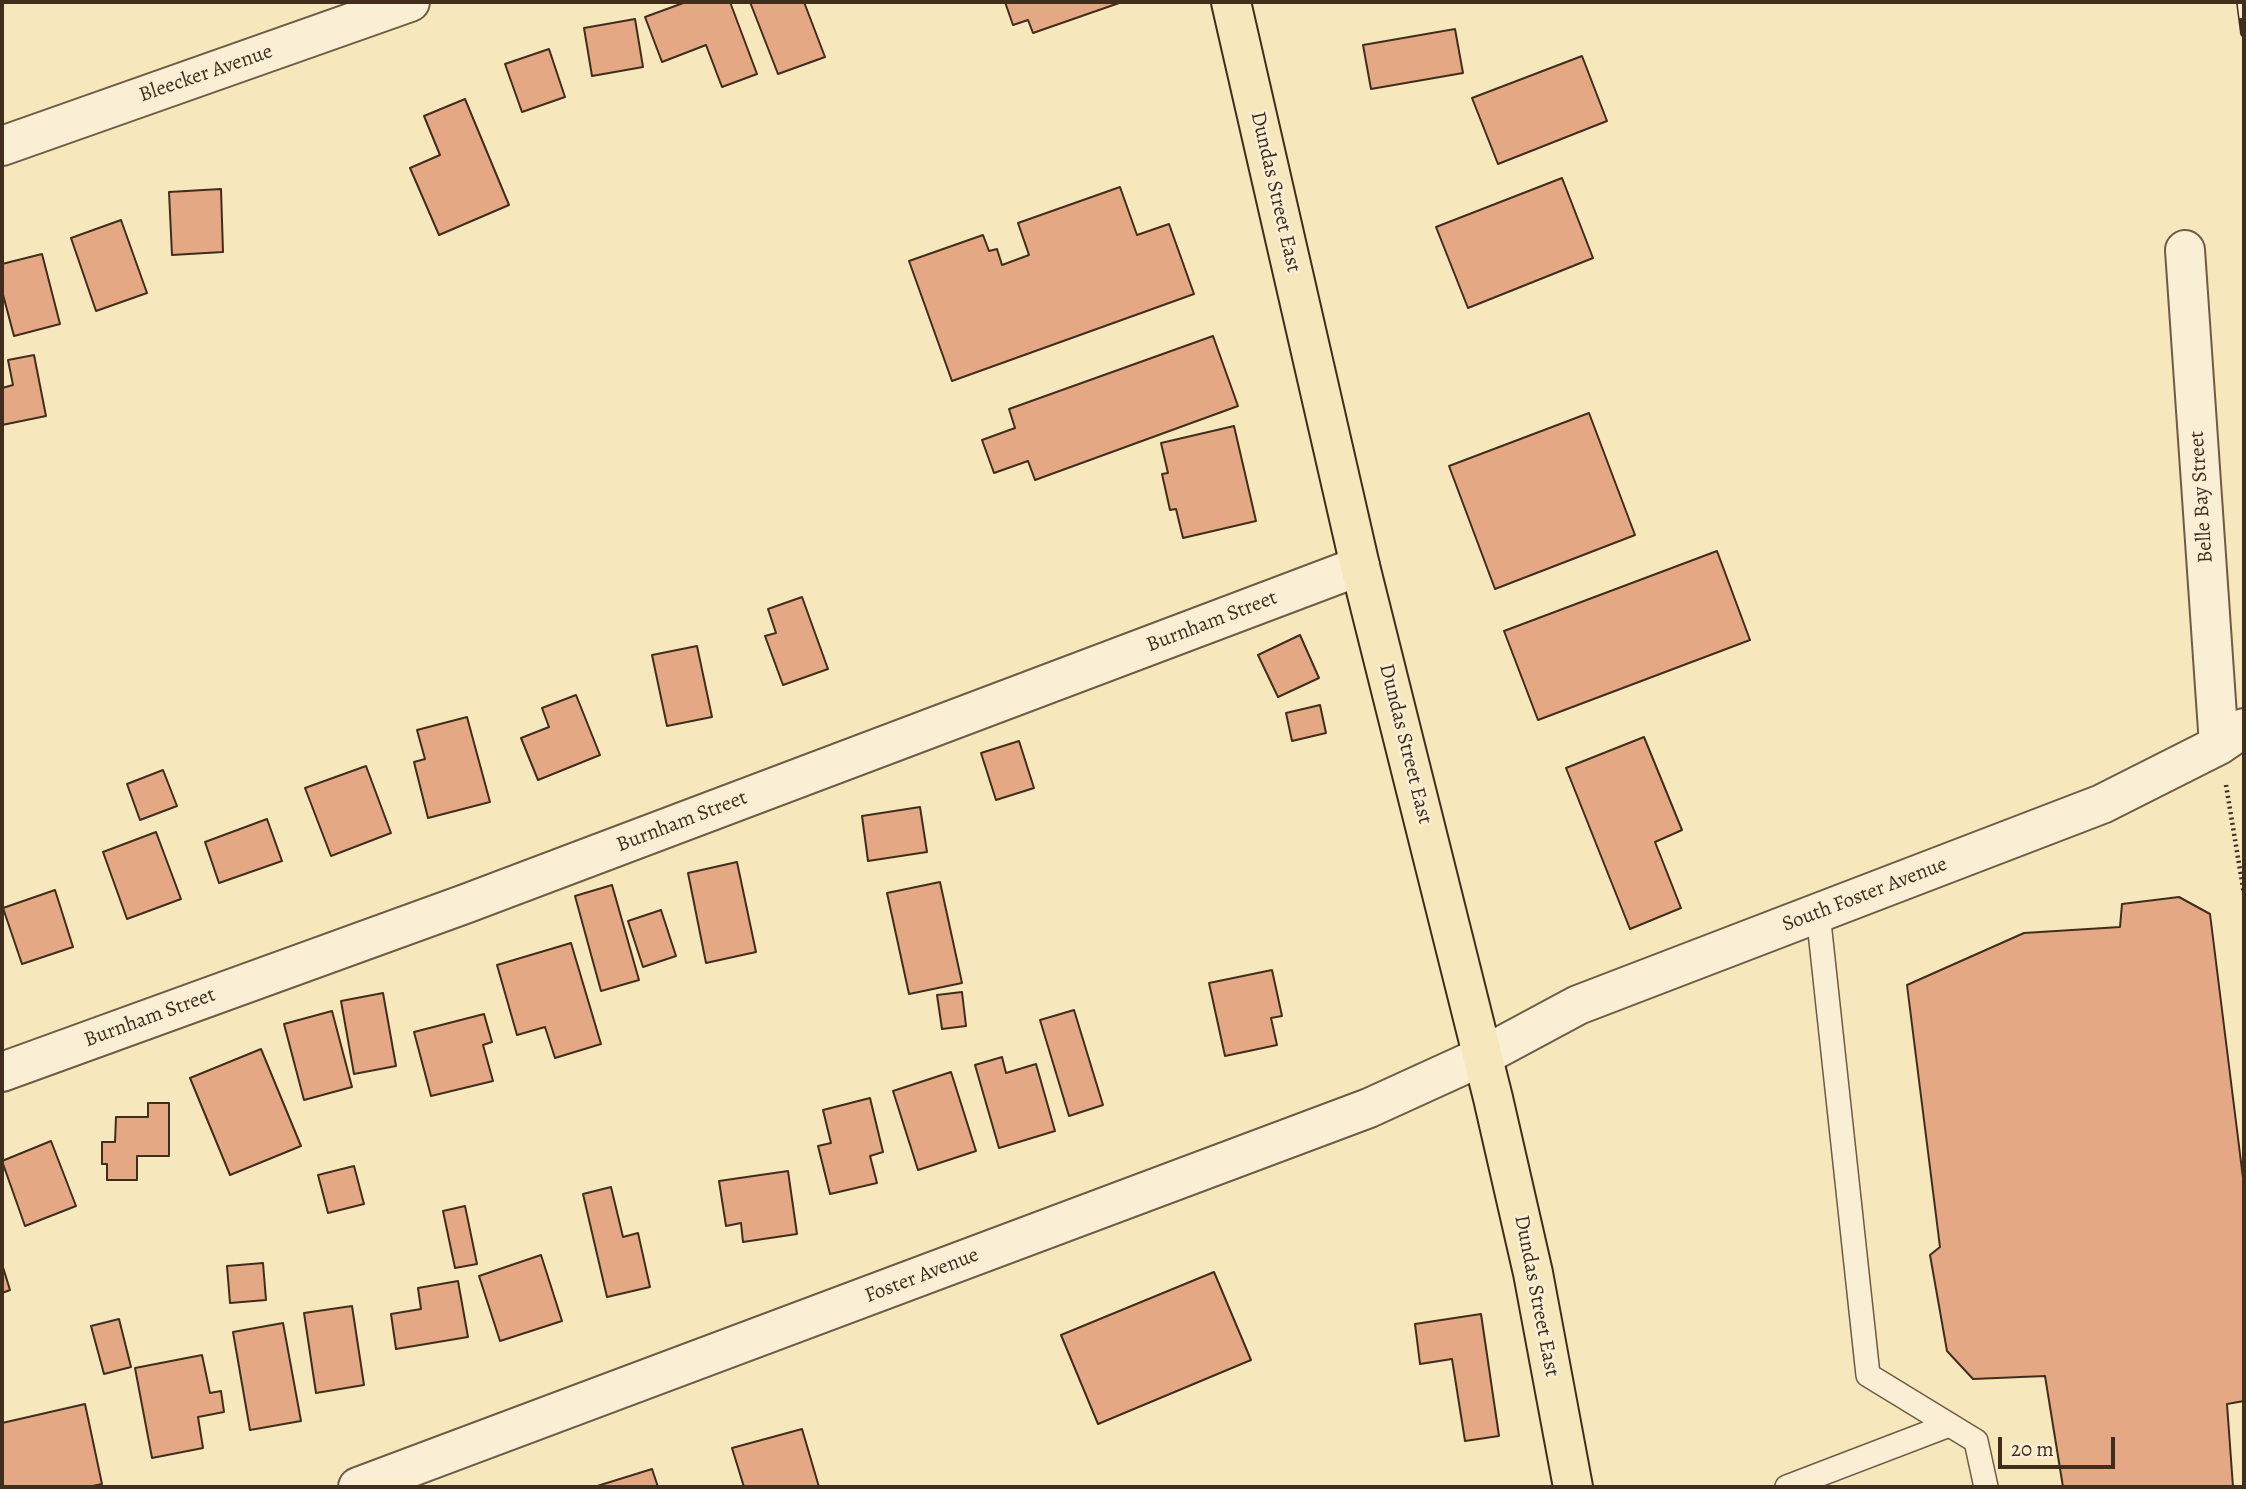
<!DOCTYPE html>
<style>
body{margin:0}
#map{position:relative;width:2246px;height:1489px;overflow:hidden;background:#f7e7bd;font-family:Alegreya,serif}
canvas{display:block}
.frame{position:absolute;inset:0;border:4px solid #412d1c;pointer-events:none}
.scale{position:absolute;left:1998px;top:1437px;width:117px;height:32px;box-sizing:border-box;border:4px solid #412d1c;border-top:0;padding-left:9px;font-size:21px;line-height:24px;white-space:nowrap;color:#412d1c;-webkit-text-stroke:5px #faefd4;paint-order:stroke}
</style>
<div id="map">
<canvas width="2246" height="1489"></canvas>
<div class="frame"></div>
<div class="scale">20 m</div>
</div>
<script>
const g = document.querySelector('canvas').getContext('2d');
g.lineJoin = 'round';
function paint(path, color) { g.fillStyle = color; g.fill(path, 'evenodd'); }
const toPath = rows => new Path2D(rows.map(r => 'M' + r).join(''));
function trace(path, color, width, dash) { g.strokeStyle = color; g.lineWidth = width; g.lineCap = dash ? 'butt' : 'round'; g.setLineDash(dash || []); g.stroke(path); }
function write(font, color, halo, rows, align = 'center') {
  g.font = font + ' Alegreya,serif'; g.lineWidth = 5; g.setLineDash([]); g.textBaseline = 'middle'; g.strokeStyle = halo; g.fillStyle = color; for (const [text, x, y, turn = 0] of rows) {
    g.save(); g.translate(x, y); g.rotate((+turn || 0) * Math.PI / 180); g.textAlign = isNaN(turn) ? turn : align; if (halo) g.strokeText(text, 0, 0); g.fillText(text, 0, 0); g.restore();
  }
}
const building = toPath([
 [686,2,730,2,757,74,722,87,706,45,662,62,645,17,686,2],
 [750,2,804,2,825,57,778,74,750,2],
 [1005,2,1122,2,1033,33,1028,20,1013,25,1005,2],
 [635,19,643,67,592,76,584,28,635,19],
 [1455,29,1463,73,1371,89,1363,45,1455,29],
 [549,49,565,97,522,112,505,64,549,49],
 [1582,56,1607,121,1498,164,1472,98,1582,56],
 [465,99,509,205,439,235,410,168,440,155,424,116,465,99],
 [1562,178,1593,258,1468,308,1436,227,1562,178],
 [1120,187,1137,235,1169,224,1194,294,952,381,909,261,983,235,989,251,997,249,1002,265,1029,255,1018,223,1120,187],
 [221,189,223,252,172,255,169,192,221,189],
 [121,220,147,293,96,311,71,238,121,220],
 [42,254,60,324,14,336,2,291,2,264,42,254],
 [1213,336,1238,406,1035,480,1028,461,994,473,982,440,1015,428,1009,409,1213,336],
 [34,355,46,416,2,425,2,388,13,385,8,360,34,355],
 [1589,413,1635,535,1495,589,1449,466,1589,413],
 [1234,426,1256,521,1183,538,1176,509,1170,510,1162,474,1168,473,1161,443,1234,426],
 [1717,551,1750,640,1538,720,1504,631,1717,551],
 [802,597,828,669,783,685,765,636,776,633,768,609,802,597],
 [1300,635,1319,678,1278,697,1258,655,1300,635],
 [697,646,712,717,667,726,652,655,697,646],
 [576,695,600,755,538,780,521,738,549,727,542,708,576,695],
 [1320,705,1326,733,1292,741,1286,713,1320,705],
 [467,717,490,802,428,818,414,762,425,759,417,730,467,717],
 [1644,737,1682,830,1655,842,1681,908,1630,929,1566,768,1644,737],
 [1019,741,1034,788,996,800,981,753,1019,741],
 [366,766,391,833,331,856,305,788,366,766],
 [163,770,177,806,140,820,127,784,163,770],
 [920,807,927,852,868,861,862,816,920,807],
 [267,819,282,861,219,883,205,842,267,819],
 [156,832,181,899,127,919,103,852,156,832],
 [737,862,756,952,706,963,688,873,737,862],
 [940,882,962,983,909,994,887,893,940,882],
 [612,885,639,980,601,991,575,896,612,885],
 [55,890,73,947,22,964,3,908,55,890],
 [2179,897,2210,914,2244,1186,2244,1401,2227,1404,2233,1487,2063,1487,2045,1376,1973,1379,1947,1351,1930,1255,1940,1247,1907,985,2024,933,2120,927,2122,904,2179,897],
 [661,910,676,956,643,967,628,921,661,910],
 [571,943,601,1044,555,1058,545,1027,517,1035,497,965,571,943],
 [1272,970,1282,1016,1271,1018,1277,1045,1225,1056,1209,983,1272,970],
 [962,992,966,1026,942,1029,937,995,962,992],
 [383,993,396,1066,354,1074,341,1001,383,993],
 [1074,1010,1103,1105,1069,1116,1040,1020,1074,1010],
 [332,1011,352,1087,304,1100,284,1024,332,1011],
 [484,1014,492,1042,483,1045,493,1081,431,1096,414,1032,484,1014],
 [261,1049,301,1146,230,1175,190,1078,261,1049],
 [1002,1057,1006,1073,1036,1064,1055,1131,999,1148,975,1065,1002,1057],
 [951,1072,976,1151,918,1170,893,1091,951,1072],
 [870,1098,883,1152,870,1156,877,1183,830,1194,818,1146,831,1143,823,1110,870,1098],
 [148,1103,169,1103,169,1156,137,1156,137,1180,107,1180,107,1164,102,1164,102,1142,115,1142,116,1117,148,1117,148,1103],
 [51,1141,76,1206,25,1226,2,1161,51,1141],
 [354,1166,364,1204,328,1213,318,1175,354,1166],
 [788,1171,797,1234,743,1242,741,1223,726,1226,719,1181,788,1171],
 [611,1187,623,1237,638,1233,650,1287,607,1297,583,1194,611,1187],
 [465,1206,477,1264,455,1268,443,1211,465,1206],
 [541,1255,562,1321,500,1341,479,1276,541,1255],
 [263,1263,266,1300,230,1303,227,1266,263,1263],
 [2,1264,10,1290,2,1293,2,1264],
 [1214,1272,1251,1360,1098,1424,1061,1335,1214,1272],
 [458,1281,468,1337,396,1349,391,1314,421,1309,418,1288,458,1281],
 [352,1306,364,1385,316,1393,304,1313,352,1306],
 [1481,1314,1499,1436,1465,1441,1452,1359,1420,1364,1415,1324,1481,1314],
 [119,1319,131,1367,104,1374,91,1326,119,1319],
 [283,1323,301,1421,250,1430,233,1332,283,1323],
 [202,1355,210,1393,221,1391,224,1412,198,1417,203,1448,152,1458,135,1368,202,1355],
 [85,1404,102,1484,88,1487,2,1487,2,1423,85,1404],
 [802,1429,819,1487,744,1487,732,1448,802,1429],
 [652,1469,658,1487,594,1487,652,1469]
]);
const path = toPath([
 [2226,785,2244,894]
]);
const lane = toPath([
 [1818,913,1868,1375,1976,1441,1986,1487],
 [1787,1487,1949,1425]
]);
const street = toPath([
 [2,146,410,2],
 [2185,250,2219,745],
 [2,1072,465,904,1360,566],
 [358,1487,1369,1108,1483,1056,1578,1005,2102,804,2219,745,2244,728]
]);
const primary = toPath([
 [1231,2,1360,566,1493,1098,1533,1273,1573,1487]
]);
const rail = toPath([
 [2240,2,2244,33]
]);
const streetNames = [
 ["Bleecker Avenue",206,74,-19],
 ["Dundas Street East",1275,192,77],
 ["Belle Bay Street",2202,497,-94],
 ["Burnham Street",1212,622,-21],
 ["Dundas Street East",1405,744,76],
 ["Burnham Street",682,822,-21],
 ["South Foster Avenue",1865,895,-21],
 ["Burnham Street",150,1018,-20],
 ["Foster Avenue",922,1276,-21],
 ["Dundas Street East",1536,1296,79]
];
paint(building, '#e4a984');
trace(building, '#412d1c', 2);
trace(lane, '#6e5c44', 26);
trace(street, '#6e5c44', 42);
trace(primary, '#412d1c', 42);
trace(path, '#412d1c', 4.5, [2, 3.5]);
trace(lane, '#faefd4', 23);
trace(street, '#faefd4', 38);
trace(primary, '#f7e7bd', 38);
trace(rail, '#412d1c', 8);
trace(rail, '#faefd4', 5, [16]);
write('21px', '#412d1c', '#faefd4', streetNames);
</script>
